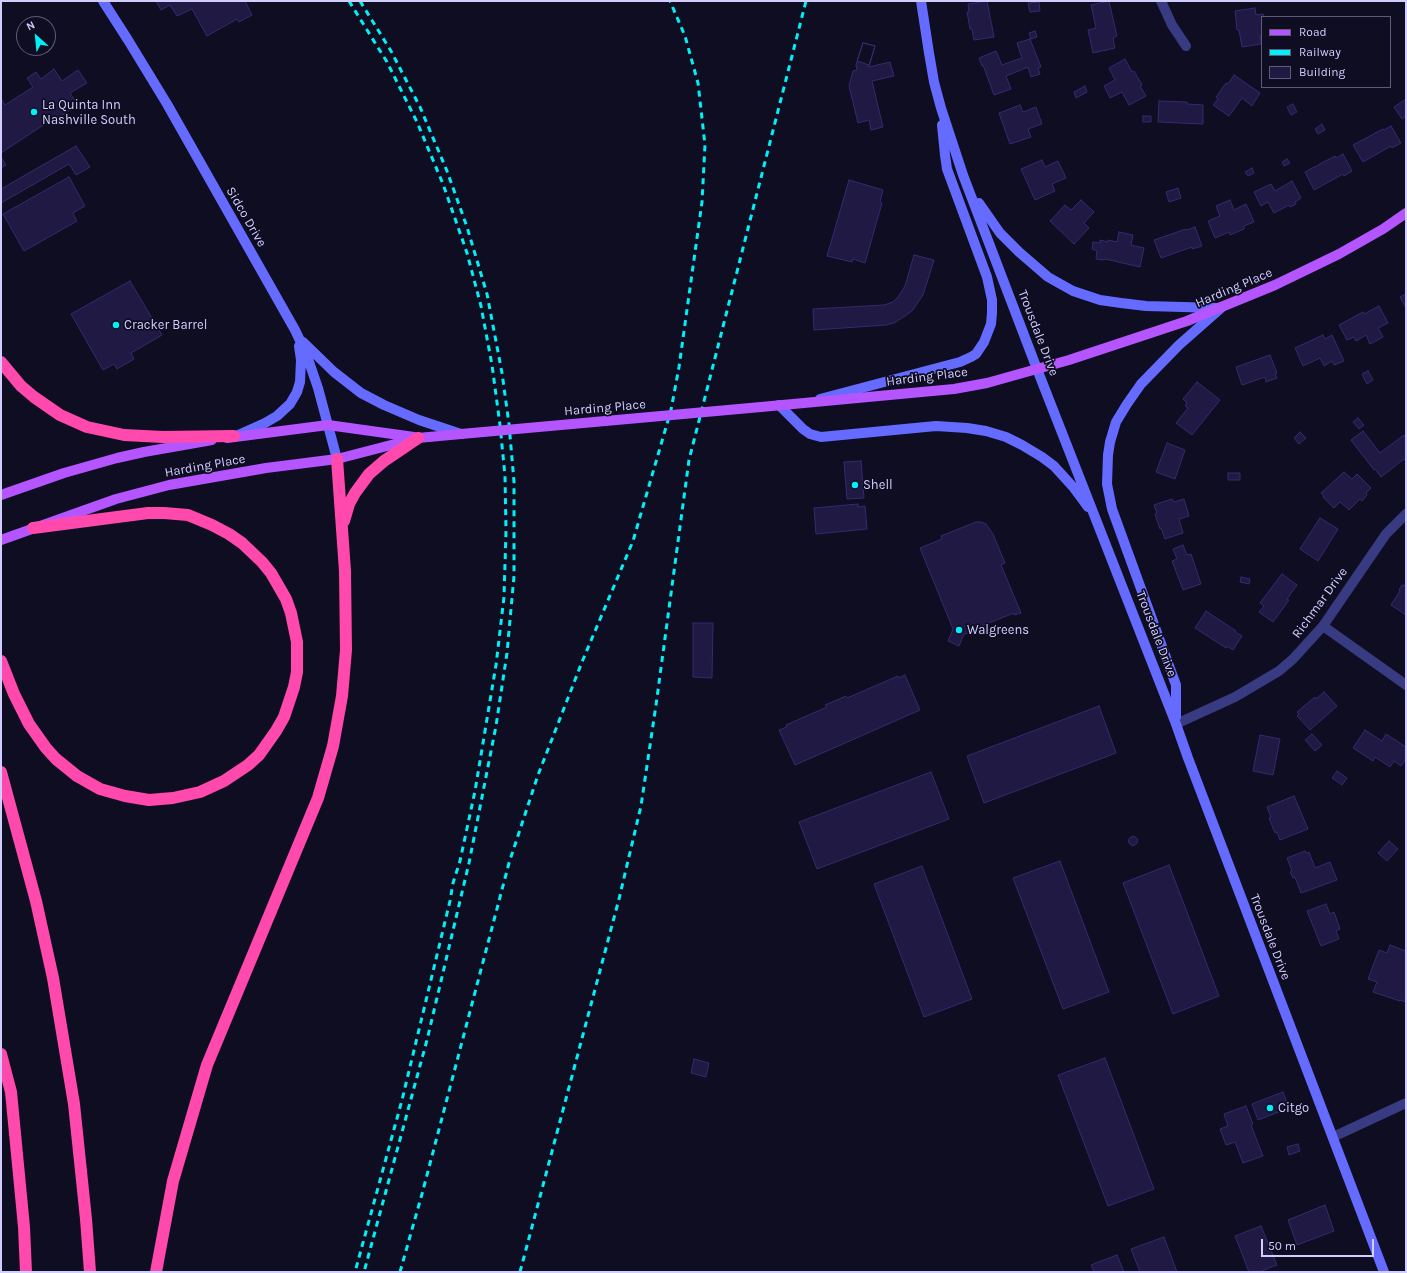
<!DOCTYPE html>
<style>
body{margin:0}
#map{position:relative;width:1407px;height:1273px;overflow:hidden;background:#0f0d22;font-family:Karla,sans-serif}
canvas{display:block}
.frame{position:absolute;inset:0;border:2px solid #d1ceff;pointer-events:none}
.legend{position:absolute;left:1261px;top:16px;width:130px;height:72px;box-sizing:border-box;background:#0f0d22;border:1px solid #5d5a7a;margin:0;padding:5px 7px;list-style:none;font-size:12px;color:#d1ceff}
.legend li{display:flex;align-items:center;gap:8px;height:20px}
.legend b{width:20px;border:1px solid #5d5a7a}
.north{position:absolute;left:16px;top:16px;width:40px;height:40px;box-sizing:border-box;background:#0f0d22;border:1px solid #5d5a7a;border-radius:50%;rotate:333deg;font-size:11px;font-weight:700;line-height:16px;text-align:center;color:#d1ceff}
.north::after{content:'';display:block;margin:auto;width:14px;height:18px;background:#00f0f9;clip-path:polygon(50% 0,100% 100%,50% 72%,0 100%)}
.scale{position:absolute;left:1261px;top:1239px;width:113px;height:18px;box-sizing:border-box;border:2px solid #d1ceff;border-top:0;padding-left:5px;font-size:12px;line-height:14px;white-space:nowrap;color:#d1ceff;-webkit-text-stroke:3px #0f0d22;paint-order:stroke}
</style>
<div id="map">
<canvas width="1407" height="1273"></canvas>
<div class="frame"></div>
<ul class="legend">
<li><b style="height:5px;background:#b555ff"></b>Road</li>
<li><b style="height:5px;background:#00f0f9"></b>Railway</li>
<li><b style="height:11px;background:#1f1943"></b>Building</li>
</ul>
<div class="north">N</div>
<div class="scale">50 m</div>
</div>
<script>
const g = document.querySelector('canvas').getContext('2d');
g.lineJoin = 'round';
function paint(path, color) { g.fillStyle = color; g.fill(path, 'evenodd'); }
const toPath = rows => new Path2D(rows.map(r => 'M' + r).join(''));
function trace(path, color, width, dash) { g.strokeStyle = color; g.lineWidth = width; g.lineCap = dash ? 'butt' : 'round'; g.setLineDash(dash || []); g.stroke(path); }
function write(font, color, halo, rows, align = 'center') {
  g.font = font + ' Karla,sans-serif'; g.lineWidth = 3.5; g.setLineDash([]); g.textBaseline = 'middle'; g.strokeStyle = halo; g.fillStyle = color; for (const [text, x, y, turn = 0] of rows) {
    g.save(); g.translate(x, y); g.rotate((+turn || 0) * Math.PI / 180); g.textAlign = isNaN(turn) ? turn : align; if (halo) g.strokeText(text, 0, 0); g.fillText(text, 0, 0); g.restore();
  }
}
const building = toPath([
 [156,1,245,1,252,15,239,22,237,19,207,36,192,9,177,16,170,5,161,10,156,1],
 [987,1,994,37,974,40,972,29,970,29,967,12,969,12,968,4,987,1],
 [1109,1,1117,36,1113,38,1115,48,1093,53,1088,30,1096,28,1091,5,1109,1],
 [1039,2,1040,11,1030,12,1028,3,1039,2],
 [1255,8,1256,15,1263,14,1264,17,1262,17,1262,35,1260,35,1261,44,1242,47,1239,30,1237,30,1235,11,1255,8],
 [1035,31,1037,37,1031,39,1029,33,1035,31],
 [1030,39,1041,67,1038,68,1040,74,1031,77,1028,67,1006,76,1011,89,994,95,983,65,982,66,979,58,996,51,1002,65,1022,58,1017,43,1030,39],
 [863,43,875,46,869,67,890,62,894,76,872,81,883,127,871,130,869,120,858,123,849,86,853,71,857,70,856,65,863,43],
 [863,43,875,46,869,65,857,61,863,43],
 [1125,59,1132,72,1134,71,1142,85,1140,86,1146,96,1129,105,1122,92,1110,98,1104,86,1115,80,1109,68,1125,59],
 [54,69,62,81,78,70,87,83,70,93,78,105,55,120,54,118,1,153,1,100,2,100,5,105,33,87,27,78,36,72,41,79,54,69],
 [1234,75,1260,93,1252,106,1242,98,1229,116,1213,105,1218,99,1216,97,1226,83,1228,84,1234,75],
 [1085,86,1087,92,1076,98,1074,92,1085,86],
 [1406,99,1406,116,1402,119,1394,107,1406,99],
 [1159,101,1187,102,1187,104,1203,105,1203,124,1158,122,1159,101],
 [1293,104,1297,112,1291,115,1287,107,1293,104],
 [1020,105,1023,112,1036,107,1042,124,1028,129,1031,137,1010,144,999,113,1020,105],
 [1143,116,1151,116,1151,122,1143,122,1143,116],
 [1322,124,1325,130,1318,134,1315,129,1322,124],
 [1391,126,1401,143,1392,148,1391,146,1363,162,1353,145,1383,129,1384,130,1391,126],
 [76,146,90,167,76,175,69,164,1,203,1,189,76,146],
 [1343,154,1352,171,1344,176,1343,174,1314,190,1305,172,1335,156,1336,158,1343,154],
 [1,157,6,165,1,168,1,157],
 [1287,159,1290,163,1284,166,1282,162,1287,159],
 [1042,160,1045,167,1058,161,1066,178,1052,184,1055,191,1035,200,1021,169,1042,160],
 [1252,168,1254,173,1248,176,1245,172,1252,168],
 [69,177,85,206,73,213,77,221,24,251,3,214,69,177],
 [849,180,883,190,880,202,882,203,865,263,853,259,852,262,827,256,849,180],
 [1292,181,1301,198,1295,202,1296,204,1290,207,1289,205,1274,213,1268,202,1261,206,1254,192,1271,184,1275,191,1292,181],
 [1178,188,1181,198,1169,202,1166,192,1178,188],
 [1081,200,1094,212,1084,223,1089,228,1074,244,1050,221,1065,205,1071,210,1081,200],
 [1230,200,1234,210,1246,204,1254,222,1244,226,1244,229,1230,235,1229,232,1215,238,1208,221,1220,216,1216,206,1230,200],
 [1195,227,1202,246,1192,249,1192,247,1161,258,1154,240,1186,229,1187,230,1195,227],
 [1119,232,1133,235,1131,245,1144,248,1140,267,1105,259,1104,260,1096,259,1097,251,1092,249,1093,242,1100,243,1100,240,1108,242,1108,240,1117,242,1119,232],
 [914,255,934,260,923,295,912,311,905,316,894,323,886,325,814,330,813,309,884,305,893,302,898,297,905,286,914,255],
 [130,281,162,335,131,353,134,359,117,369,114,364,103,370,71,314,130,281],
 [1406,294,1406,308,1400,297,1406,294],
 [1379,306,1388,323,1378,328,1383,337,1370,344,1366,335,1356,341,1354,337,1347,340,1339,325,1363,312,1364,314,1379,306],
 [1323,335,1325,339,1332,335,1344,361,1334,365,1332,361,1324,366,1320,358,1303,366,1295,348,1323,335],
 [1270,355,1277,373,1275,373,1277,378,1266,382,1265,377,1242,385,1236,367,1270,355],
 [1368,371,1373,380,1367,384,1362,374,1368,371],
 [1197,382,1220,400,1192,435,1176,423,1188,408,1185,406,1187,403,1183,399,1197,382],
 [1358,418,1364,425,1359,429,1353,422,1358,418],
 [1363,431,1380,453,1404,435,1406,438,1406,460,1404,459,1381,477,1375,469,1374,470,1351,440,1363,431],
 [1300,432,1306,438,1299,444,1294,438,1300,432],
 [1167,443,1185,450,1175,479,1156,472,1167,443],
 [861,461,864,498,847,499,844,462,861,461],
 [1344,472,1352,479,1357,474,1371,488,1366,493,1367,495,1362,501,1360,499,1349,510,1340,502,1334,508,1323,497,1324,496,1321,493,1344,472],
 [1228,473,1240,473,1240,480,1228,480,1228,473],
 [1172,499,1174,502,1184,499,1189,516,1179,519,1183,533,1165,539,1161,528,1160,529,1155,514,1157,513,1154,505,1172,499],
 [858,504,858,507,865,506,867,529,816,534,814,508,858,504],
 [1320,518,1338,529,1318,561,1300,549,1320,518],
 [976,522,981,522,986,524,993,534,1005,563,1001,565,1021,613,1014,615,1014,613,969,631,969,633,964,634,959,646,948,641,953,629,920,548,942,539,941,536,976,522],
 [1183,545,1187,555,1191,554,1201,584,1183,590,1172,561,1177,559,1173,549,1183,545],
 [1282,574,1297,585,1287,599,1289,600,1273,622,1259,612,1264,606,1260,603,1282,574],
 [1241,577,1250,579,1249,584,1240,582,1241,577],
 [1406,583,1406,615,1391,605,1400,591,1399,590,1402,585,1404,586,1406,583],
 [1206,611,1236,631,1235,632,1242,636,1233,650,1227,646,1226,648,1195,628,1206,611],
 [693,623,713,623,712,678,693,677,693,623],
 [905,675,920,710,795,765,779,730,787,727,786,725,827,707,825,705,846,696,847,698,898,676,899,678,905,675],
 [1324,692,1337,706,1310,730,1297,716,1299,714,1297,712,1315,697,1316,699,1324,692],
 [1099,706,1116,753,984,803,967,756,1099,706],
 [1365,730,1382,741,1386,734,1406,747,1406,759,1401,766,1394,761,1390,767,1375,757,1373,761,1353,748,1365,730],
 [1312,734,1322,745,1315,751,1305,740,1312,734],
 [1260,735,1280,739,1273,775,1253,771,1260,735],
 [1337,771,1347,778,1342,785,1332,778,1337,771],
 [931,772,949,819,817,869,799,822,931,772],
 [1294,796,1308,829,1280,840,1277,832,1275,833,1269,818,1271,817,1267,807,1294,796],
 '1128.5 841a4.5 4.5 0 1 1 9 0a4.5 4.5 0 1 1-9 0Z',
 [1389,841,1398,849,1387,861,1378,853,1389,841],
 [1305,851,1306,853,1309,852,1315,868,1330,862,1337,880,1301,893,1295,877,1293,878,1290,872,1292,871,1287,858,1305,851],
 [1060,861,1109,992,1063,1009,1013,878,1060,861],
 [1169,865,1219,996,1173,1014,1123,883,1169,865],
 [922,866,972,999,924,1017,874,884,922,866],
 [1326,904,1330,914,1334,912,1340,929,1336,931,1339,939,1321,946,1307,911,1326,904],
 [1390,945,1406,951,1406,1002,1400,1000,1400,1001,1373,992,1377,982,1368,979,1379,950,1387,953,1390,945],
 [1105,1058,1154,1189,1108,1206,1058,1075,1105,1058],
 [694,1059,709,1063,706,1077,691,1073,694,1059],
 [1283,1092,1289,1108,1258,1120,1252,1104,1283,1092],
 [1246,1106,1253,1124,1251,1125,1263,1156,1243,1163,1235,1142,1226,1145,1220,1129,1228,1126,1224,1114,1246,1106],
 [1298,1144,1300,1151,1289,1155,1287,1147,1298,1144],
 [1325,1205,1334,1231,1297,1245,1288,1220,1325,1205],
 [1261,1226,1277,1265,1259,1272,1249,1272,1235,1236,1261,1226],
 [1164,1237,1177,1272,1140,1272,1131,1249,1164,1237],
 [1117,1255,1124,1272,1094,1272,1091,1265,1117,1255]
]);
const street = toPath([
 [1161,1,1172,25,1186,46],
 [1323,626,1406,685],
 [1176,724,1235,697,1279,671,1293,659,1323,626,1386,534,1406,514],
 [1333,1137,1406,1103]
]);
const secondary = toPath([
 [103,1,128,40,167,104,295,330,306,353,318,388,337,459],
 [921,1,929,53,934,82,941,108,963,175,1037,369,1176,724,1188,758,1384,1272],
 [979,203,1000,233,1019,252,1048,277,1073,291,1100,300,1121,303,1146,306,1219,308],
 [303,342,334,372,361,393,384,405,419,420,461,434],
 [820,399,960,362,971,357,976,354,984,342,991,324,992,313,992,300,987,277,947,169,945,155,942,125],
 [779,405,803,429,810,434,821,437,936,426,967,428,986,431,1006,437,1022,445,1042,457,1054,466,1074,488,1088,507],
 [236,436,265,423,277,416,290,404,297,392,300,382,301,360,299,346],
 [1176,717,1176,685,1112,509,1107,484,1108,455,1110,442,1116,422,1127,404,1141,384,1179,345,1221,308]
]);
const primary = toPath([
 [761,407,954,389,987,383,1069,360,1187,321,1275,285,1339,254,1383,229,1406,213],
 [227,438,328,425,414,437],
 [1,495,64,473,117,458,144,452,212,440],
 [1,540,116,499,169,485,266,468,337,459,418,438,461,434]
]);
const highway = toPath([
 [1,362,21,386,34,397,60,415,87,427,124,435,163,437,234,436],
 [344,521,349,504,355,493,369,474,384,461,418,438],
 [1,661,14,694,29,724,46,748,56,759,77,776,100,789,125,796,149,800,173,798,200,792,224,781,248,765,259,755,276,731,284,717,294,687,297,672,297,642,291,613,286,599,271,573,262,562,242,543,229,534,212,525,188,515,164,513,148,513,33,528],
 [1,772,36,901,53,978,74,1104,86,1219,90,1272],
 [1,1054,11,1092,24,1227,26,1272],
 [156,1272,173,1181,207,1065,318,798,333,746,342,696,346,650,345,571,337,459]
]);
const rail = toPath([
 [349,1,387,62,417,122,443,184,467,253,481,306,492,365,500,425,505,476,506,531,504,597,496,665,475,791,460,861,453,883,450,901,402,1100,355,1272],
 [360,1,391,51,420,107,447,171,467,227,487,294,502,373,509,424,514,482,514,576,507,653,496,726,469,863,427,1040,364,1272],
 [400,1272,422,1194,509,863,538,775,582,662,633,541,671,410,679,367,702,202,705,145,698,83,685,36,670,1],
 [520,1272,619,899,641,806,656,705,689,460,806,1]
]);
const primaryBridge = toPath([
 [461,434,761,407]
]);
const markers = [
 [34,112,4,"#00f0f9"],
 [116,325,4,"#00f0f9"],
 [855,485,4,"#00f0f9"],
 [959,630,4,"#00f0f9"],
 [1270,1108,4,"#00f0f9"]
];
const poiNames = [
 ["La Quinta Inn",42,105],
 ["Nashville South",42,120],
 ["Cracker Barrel",124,325],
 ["Shell",863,485],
 ["Walgreens",967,630],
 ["Citgo",1278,1108]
];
const streetNames = [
 ["Sidco Drive",246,217,60],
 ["Harding Place",1234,288,-23],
 ["Trousdale Drive",1038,333,69],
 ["Harding Place",927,377,-7],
 ["Harding Place",605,408,-5],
 ["Harding Place",205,466,-10],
 ["Richmar Drive",1320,603,-54],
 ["Trousdale Drive",1156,634,69],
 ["Trousdale Drive",1270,937,69]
];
paint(building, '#1f1943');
trace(building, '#342b6f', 1);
trace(street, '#383a82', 10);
trace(secondary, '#656bff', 10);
trace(primary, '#b555ff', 10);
trace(highway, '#ff49ac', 12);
trace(rail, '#00f0f9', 3, [6, 5]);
trace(primaryBridge, '#b555ff', 10);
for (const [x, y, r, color] of markers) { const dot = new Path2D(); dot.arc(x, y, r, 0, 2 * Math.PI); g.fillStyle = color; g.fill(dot); trace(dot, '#0f0d22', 1.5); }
write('13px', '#d1ceff', '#0f0d22', poiNames, 'left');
write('13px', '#d1ceff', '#0f0d22', streetNames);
</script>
